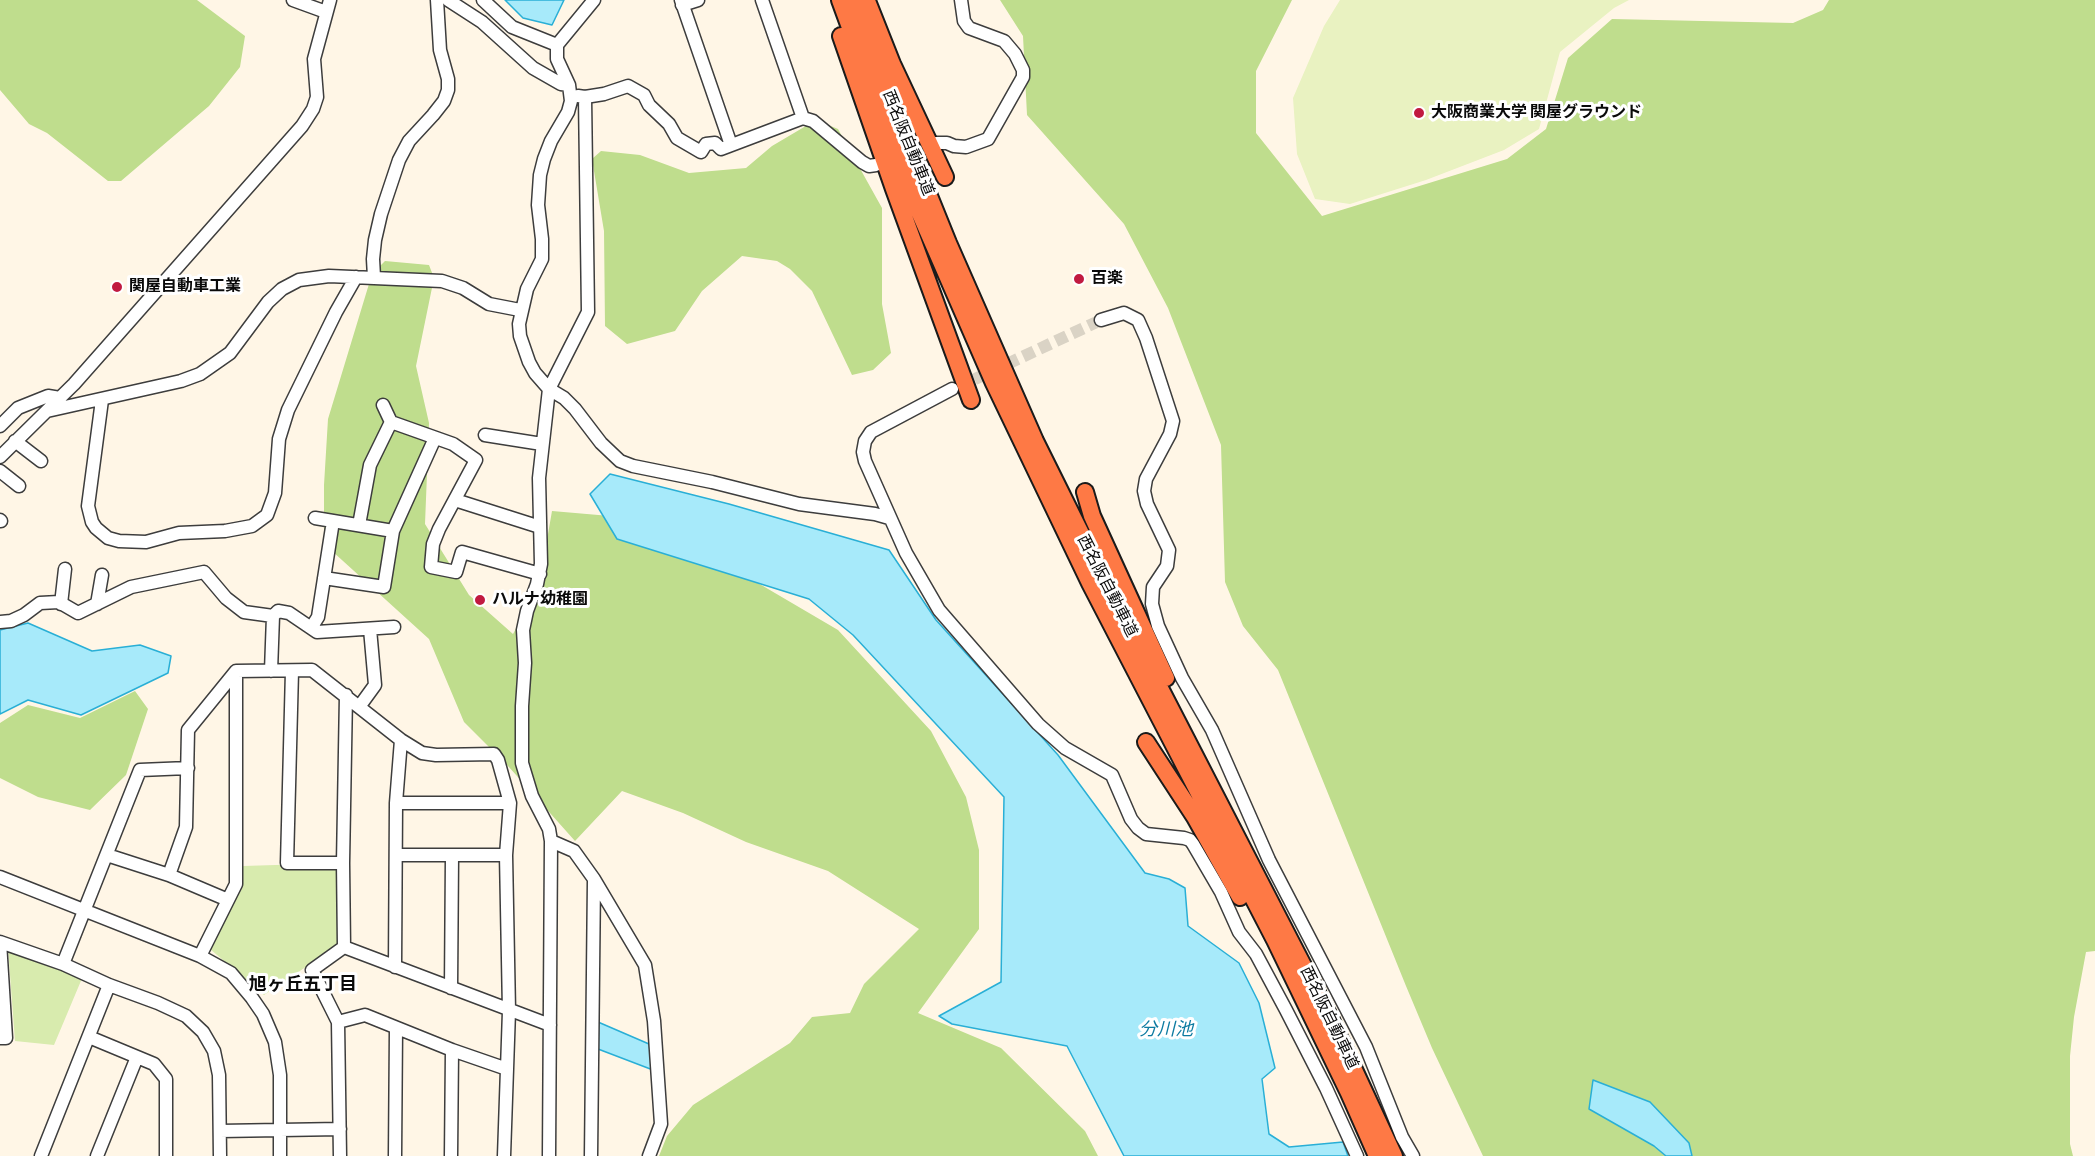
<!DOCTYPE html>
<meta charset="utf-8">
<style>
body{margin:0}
canvas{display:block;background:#fff6e6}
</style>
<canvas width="2095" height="1156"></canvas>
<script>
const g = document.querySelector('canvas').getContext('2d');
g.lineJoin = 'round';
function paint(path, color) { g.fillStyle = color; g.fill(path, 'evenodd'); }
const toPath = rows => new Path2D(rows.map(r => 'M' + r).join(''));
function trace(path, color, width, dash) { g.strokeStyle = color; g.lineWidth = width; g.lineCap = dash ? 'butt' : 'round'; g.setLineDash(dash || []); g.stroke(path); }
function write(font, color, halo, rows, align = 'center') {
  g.font = font + ' Bitter,"Noto Sans JP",serif'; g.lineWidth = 6; g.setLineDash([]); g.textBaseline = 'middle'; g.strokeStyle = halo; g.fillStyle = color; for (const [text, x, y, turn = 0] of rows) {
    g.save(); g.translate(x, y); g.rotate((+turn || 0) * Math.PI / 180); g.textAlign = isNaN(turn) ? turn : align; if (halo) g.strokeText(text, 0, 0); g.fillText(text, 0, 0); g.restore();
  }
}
const green = toPath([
 [340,863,340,944,264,995,210,949,243,886,243,866],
 [8,948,83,976,54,1045,15,1041]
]);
const forest = toPath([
 [0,0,197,0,245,36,240,67,209,106,121,181,108,181,47,133,29,124,0,90],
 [1000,0,1292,0,1256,71,1256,133,1322,216,1507,159,1546,129,1568,58,1612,19,1793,23,1823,10,1829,0,2095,0,2095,951,2086,952,2074,1017,2070,1056,2070,1144,2073,1156,1483,1156,1432,1048,1406,986,1278,670,1243,626,1225,582,1221,445,1168,308,1124,224,1027,115,1023,36],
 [816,120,838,129,882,208,882,304,891,353,873,370,852,375,812,291,790,269,777,261,742,256,702,291,675,331,627,344,605,326,604,231,592,159,601,151,640,155,689,173,746,168,772,146],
 [385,261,429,265,434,278,416,366,429,423,425,524,469,595,513,634,539,586,552,511,610,516,689,546,763,586,838,630,931,731,966,797,979,850,979,929,918,1013,1001,1048,1085,1131,1098,1156,659,1156,667,1136,693,1105,790,1043,812,1017,850,1013,864,984,919,929,828,871,746,842,683,813,622,791,575,841,508,766,464,722,429,639,332,551,324,529,324,485,328,419,372,274],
 [135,691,148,709,126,775,90,810,38,797,0,778,0,723,28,705,80,718]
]);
const pitch = toPath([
 [1340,0,1629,0,1614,8,1560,52,1539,129,1504,150,1426,180,1350,204,1315,199,1297,154,1293,98,1324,26]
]);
const water = toPath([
 [505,0,564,0,552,25,523,18,505,0],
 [610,474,729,504,889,550,936,620,1058,755,1145,873,1169,879,1185,888,1188,926,1239,963,1259,1003,1275,1068,1262,1079,1269,1134,1289,1147,1343,1142,1348,1156,1124,1156,1067,1046,952,1024,939,1016,1001,982,1004,797,853,635,809,599,617,539,590,494,610,474],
 [28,623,92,651,140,645,171,656,168,673,81,715,28,700,0,714,0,630,28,623],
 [598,1022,649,1044,653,1070,598,1049,598,1022],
 [1593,1080,1650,1102,1689,1143,1692,1156,1666,1156,1654,1146,1589,1109,1593,1080]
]);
const minorTunnel = toPath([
 [958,387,1101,320]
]);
const minor = toPath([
 [293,0,326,12],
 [448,0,482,22,533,68,561,84,569,85],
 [483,0,512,27,557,45],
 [594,0,557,45,557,59,569,85,571,101,568,112,551,141,544,159,540,175,538,205,542,239,542,259,527,289,519,324,520,336,529,362,535,373,549,389,564,398,575,409,601,443,620,461,633,466,712,482,799,504,875,514,889,518],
 [681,0,731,145],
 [762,0,803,118],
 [682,5,698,0],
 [578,96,585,97,604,94,628,86,644,95,649,105,669,124,677,138,701,152,706,144,715,143,721,149,803,118,813,121,862,162,869,166,876,165],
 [936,143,947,143,954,146,966,147,988,139,1023,77,1023,70,1015,54,1004,41,969,28,964,21,961,0],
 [374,277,373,259,375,240,381,214,399,160,409,141,433,115,444,101,448,90,448,79,440,50,437,0],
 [1101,320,1124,313,1138,320,1146,338,1173,421,1170,434,1146,479,1144,491,1147,504,1169,550,1167,566,1153,587,1152,604,1158,626,1182,678,1212,730,1269,860,1366,1047,1402,1137,1413,1156],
 [952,389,871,432,865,441,863,452,865,461,906,553,939,610,1038,724,1065,748,1112,775,1131,819,1138,828,1146,834,1184,838,1190,840,1193,844,1221,892,1239,932,1256,954,1286,1010,1326,1088,1357,1156],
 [102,400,88,506,92,522,96,528,108,538,119,541,146,542,179,533,225,531,252,526,267,515,275,493,279,439,288,410,336,312,356,277],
 [47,411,181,381,200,374,230,353,268,302,282,289,299,280,329,276,442,281,463,288,489,304,520,310],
 [391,422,453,444,476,460,439,529,433,544,431,567,456,572,462,552,540,574],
 [0,426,18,408,48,396,60,398],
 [485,435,542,444],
 [15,441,41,461],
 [0,457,74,384,302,126,313,109,317,97,314,59,330,0],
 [0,471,19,486],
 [455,500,540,527],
 [315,518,393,531],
 [0,520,1,521],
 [359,525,370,465,391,422,383,405],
 [324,578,384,587,393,531,435,438],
 [61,604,65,569],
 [97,604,102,575],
 [0,622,11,621,24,615,40,603,59,602,78,613,131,587,204,572,226,598,244,612,273,616,278,611,289,613,317,632,394,627],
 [311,628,318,617,333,521],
 [271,671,273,616],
 [292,671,287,863,343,863],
 [359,707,375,685,370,629],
 [396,803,510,803],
 [551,841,574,851,594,879,645,965,654,1021,661,1124,649,1156],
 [107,855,169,875,228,900],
 [397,855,506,855],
 [169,875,186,827,188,730,236,671,312,670,401,740,422,753,436,755,494,754,498,760,510,803,506,855,509,1011,504,1156],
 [0,877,200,956,231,973,252,998,263,1014,275,1042,280,1075,280,1156],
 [0,942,63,964,109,985,158,1003,186,1016,203,1032,214,1051,219,1075,220,1156],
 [344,947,343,863,346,695],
 [344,947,550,1025],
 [200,956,236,884,236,671],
 [63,964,140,770,188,768],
 [395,967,396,803,401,740],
 [451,988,452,856],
 [338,1022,365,1015,452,1050,507,1069],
 [89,1037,154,1064,166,1079,166,1156],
 [0,1038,6,1038,0,942],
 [220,1131,340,1129],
 [41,1156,109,985],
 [97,1156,137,1057],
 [340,1156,338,1022,312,970,344,947],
 [395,1156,396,1028],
 [451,1156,452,1050],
 [549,1156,551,841,549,829,532,796,522,763,522,706,525,663,523,630,527,611,537,584,541,564,539,478,549,389,588,312,585,97],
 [591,1156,594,880]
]);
const highway = toPath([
 [840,0,908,186,994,383,1090,583,1275,940,1349,1093,1377,1156],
 [856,0,895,112,948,243,1035,441,1101,574,1330,1018,1394,1156],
 [867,1,892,64,945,177],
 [841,36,894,189,971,400],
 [1085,492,1092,516,1166,678],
 [1146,742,1195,817,1240,897]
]);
const markers = [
 [1419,113,6,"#c11a40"],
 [1079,279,6,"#c11a40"],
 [117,287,6,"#c11a40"],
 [480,600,6,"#c11a40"]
];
const poiNames = [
 ["大阪商業大学 関屋グラウンド",1431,113],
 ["百楽",1091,279],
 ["関屋自動車工業",129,287],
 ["ハルナ幼稚園",492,600]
];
const streetNames = [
 ["西名阪自動車道",908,143,68],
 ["西名阪自動車道",1107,586,63],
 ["西名阪自動車道",1329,1018,64]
];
const neighbourhoodNames = [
 ["旭ヶ丘五丁目",303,985]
];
const waterNames = [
 ["分川池",1166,1030]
];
paint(green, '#d8ebae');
paint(forest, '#bfdd8d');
paint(pitch, '#e9f2c1');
paint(water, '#a7eafa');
trace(water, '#29afd6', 1.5);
trace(minorTunnel, '#dad3c5', 12, [12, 6]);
trace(minor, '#3d3d3d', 15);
trace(highway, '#1b1b1b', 20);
trace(minor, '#fff', 12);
trace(highway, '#fe7945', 16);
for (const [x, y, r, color] of markers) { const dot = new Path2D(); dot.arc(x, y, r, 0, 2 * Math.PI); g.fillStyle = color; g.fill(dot); trace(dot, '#fff', 2); }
write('bold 16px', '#0a0a0a', '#fff', poiNames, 'left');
write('16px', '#0a0a0a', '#fff', streetNames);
write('bold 18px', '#0a0a0a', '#fff', neighbourhoodNames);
write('italic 18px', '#0d7ba1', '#fff', waterNames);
</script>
